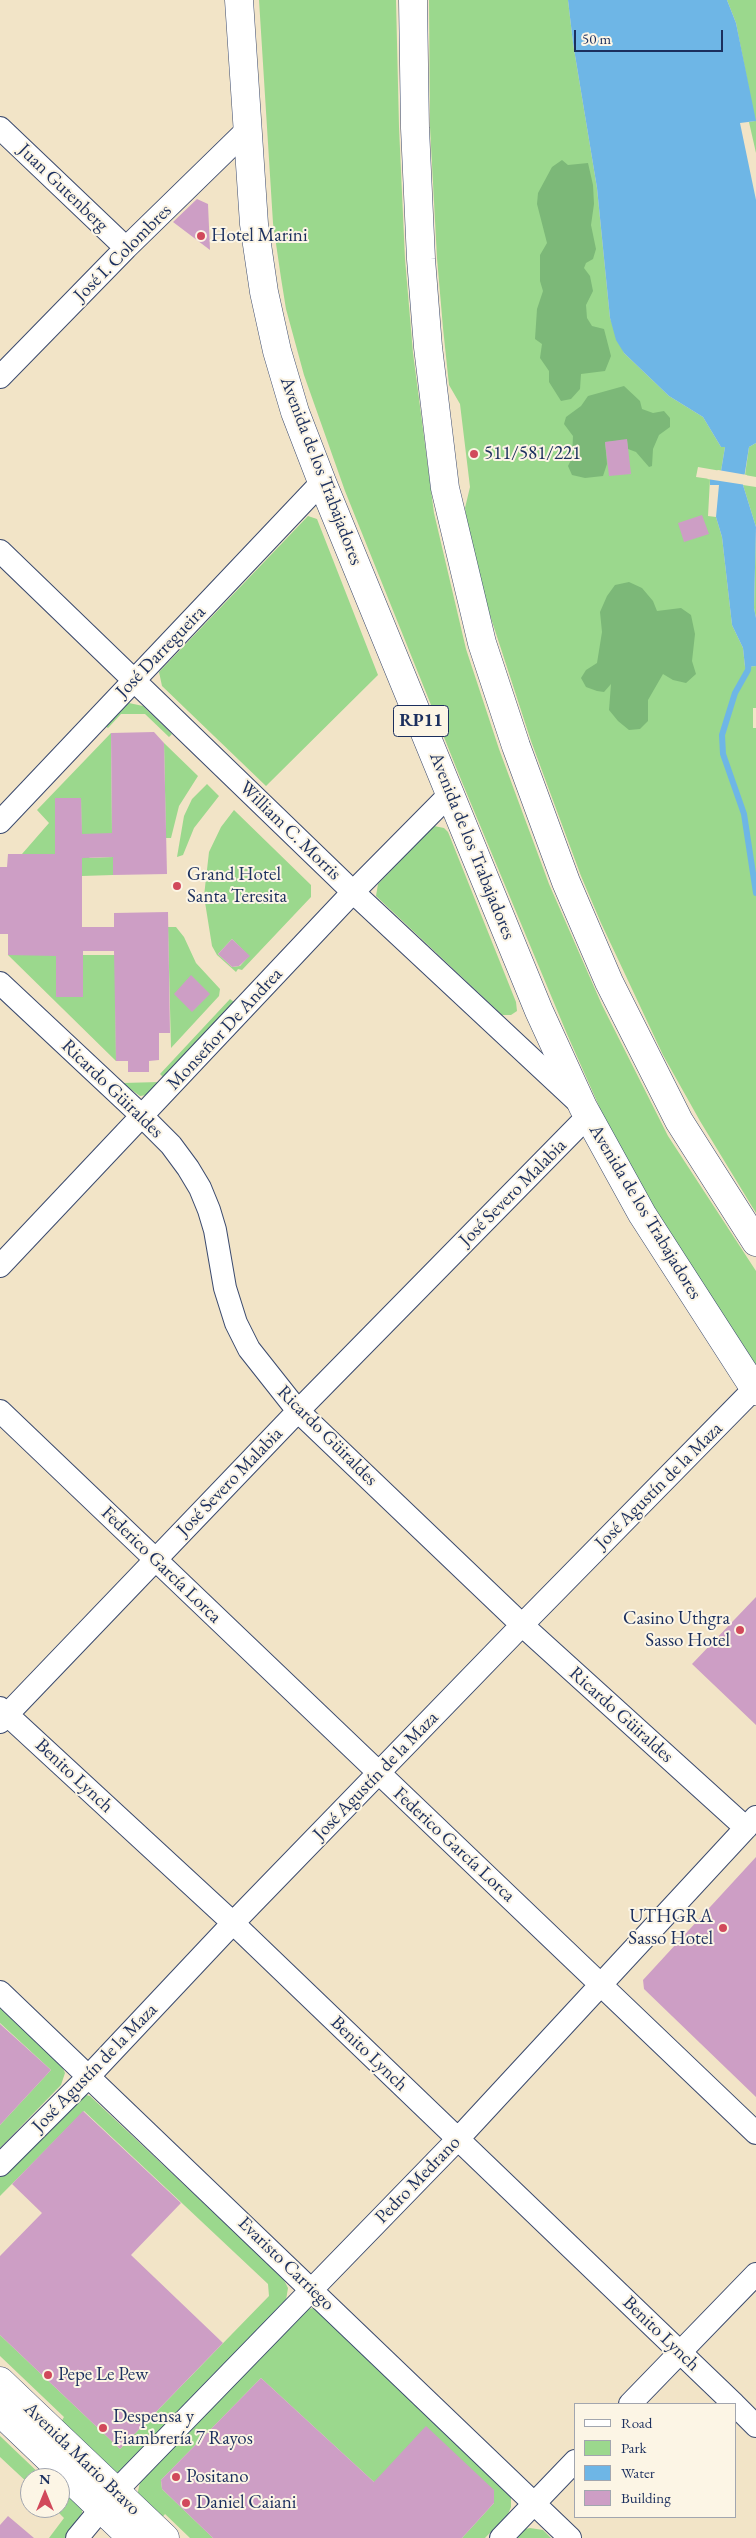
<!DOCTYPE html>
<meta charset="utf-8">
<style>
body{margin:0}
#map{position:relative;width:756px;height:2538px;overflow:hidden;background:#f2e4c7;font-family:"EB Garamond",serif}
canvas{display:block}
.legend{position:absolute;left:574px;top:2403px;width:162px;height:115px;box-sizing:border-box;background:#fcf5e5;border:1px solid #a2a6af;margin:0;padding:6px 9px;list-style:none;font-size:15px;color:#1b2f5e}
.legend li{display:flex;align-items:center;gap:10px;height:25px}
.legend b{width:25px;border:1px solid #a2a6af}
.north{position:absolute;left:20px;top:2468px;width:50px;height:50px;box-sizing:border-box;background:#fcf5e5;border:1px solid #a2a6af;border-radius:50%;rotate:0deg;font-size:14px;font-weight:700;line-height:20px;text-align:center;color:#1b2f5e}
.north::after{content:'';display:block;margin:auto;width:18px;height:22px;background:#d1495b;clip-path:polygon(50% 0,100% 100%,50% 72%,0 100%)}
.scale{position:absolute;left:574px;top:30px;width:149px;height:22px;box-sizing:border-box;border:2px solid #1b2f5e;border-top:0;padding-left:6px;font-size:15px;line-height:18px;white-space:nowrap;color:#1b2f5e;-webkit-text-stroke:4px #fcf5e5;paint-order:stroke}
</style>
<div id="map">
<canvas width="756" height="2538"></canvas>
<ul class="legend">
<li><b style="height:6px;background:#fff"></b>Road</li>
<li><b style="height:14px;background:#9bd88d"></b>Park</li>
<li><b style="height:14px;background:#6eb6e6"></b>Water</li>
<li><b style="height:14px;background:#cd9ec5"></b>Building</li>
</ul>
<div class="north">N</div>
<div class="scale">50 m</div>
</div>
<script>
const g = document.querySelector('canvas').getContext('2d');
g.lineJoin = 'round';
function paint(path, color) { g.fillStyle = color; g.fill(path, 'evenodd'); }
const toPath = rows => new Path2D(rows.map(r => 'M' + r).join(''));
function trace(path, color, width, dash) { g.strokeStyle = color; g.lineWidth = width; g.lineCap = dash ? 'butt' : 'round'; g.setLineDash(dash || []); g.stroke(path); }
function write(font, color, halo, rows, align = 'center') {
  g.font = font + ' "EB Garamond",serif'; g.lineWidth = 4; g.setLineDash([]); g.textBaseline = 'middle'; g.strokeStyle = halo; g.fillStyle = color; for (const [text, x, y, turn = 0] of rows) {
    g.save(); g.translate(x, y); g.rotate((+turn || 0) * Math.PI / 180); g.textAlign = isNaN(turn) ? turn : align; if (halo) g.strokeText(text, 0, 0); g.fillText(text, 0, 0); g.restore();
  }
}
const green = toPath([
 [259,0,396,0,399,127,405,259,413,353,434,513,466,649,499,749,549,884,602,1005,668,1136,756,1271,756,1365,654,1208,603,1115,567,1034,462,782,345,491,304,375,286,309,281,278,273,223],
 [429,0,568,0,573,43,597,188,610,318,624,353,669,396,703,417,721,447,725,447,721,471,698,467,696,477,710,479,708,516,716,517,722,537,732,625,743,648,745,667,756,666,756,708,753,708,753,728,756,728,756,1213,700,1121,663,1055,601,923,581,876,531,741,489,612,467,523,465,508,470,487,460,404,449,385,443,328,437,258,430,127],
 [727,0,756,0,756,153,749,122,755,121,736,23],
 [756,443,756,477,745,475,749,447],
 [743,485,756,487,756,618,754,608,756,527],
 [308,516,317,519,378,675,266,786,162,686,159,672],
 [129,703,143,706,172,734,169,737,145,714,121,714,108,728,105,726],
 [111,733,112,833,89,858,113,857,113,875,82,876,81,798,55,798,56,880,30,880,30,854,22,854,49,823,37,810],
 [164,743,198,776,179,806,171,838,166,838],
 [207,784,219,796,194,828,183,855,177,857,184,816,192,799],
 [234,810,311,885,311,897,242,970,238,969,236,972,217,955,212,946,204,896,209,852,221,827],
 [232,939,249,956,240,966,232,967,218,954],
 [434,826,444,828,448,832,516,1002,517,1011,511,1015,502,1015,376,896,378,884],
 [55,918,57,997,83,997,83,955,115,955,116,1061,8,955,40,955],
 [168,927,176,927,184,937,196,963,220,989,219,996,171,1048],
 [230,999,234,1002,164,1078,160,1074],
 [160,1082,147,1095,140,1096,122,1083],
 [0,2008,62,2066,65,2073,61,2085,0,2148,0,2125,51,2070,0,2023],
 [86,2095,90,2096,283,2278,288,2288,286,2300,121,2471,115,2473,60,2424,64,2417,0,2356,0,2335,120,2449,269,2296,268,2284,84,2111,0,2196,0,2177,74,2102],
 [314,2308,511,2497,511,2507,508,2514,485,2538,462,2538,494,2503,494,2490,374,2482,261,2378,161,2480,162,2489,213,2538,190,2538,165,2514,160,2520,137,2496,140,2482,307,2309],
 [0,2436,44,2478,30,2478,30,2485,0,2457],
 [60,2483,82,2505,82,2513,65,2538,49,2538,64,2518,54,2508,60,2508],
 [530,2528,543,2530,551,2538,515,2538,525,2529]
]);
const forest = toPath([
 [562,160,568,165,588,163,593,185,594,204,591,225,596,249,593,259,586,263,584,268,590,276,593,291,586,305,587,318,592,326,604,329,611,356,605,371,581,374,580,389,571,399,561,401,549,382,549,371,540,358,542,344,535,339,537,309,543,291,540,281,540,255,547,243,537,204,538,193,552,167],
 [624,386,640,401,642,409,653,413,664,411,670,418,670,427,659,435,653,449,652,466,649,467,636,452,628,449,627,440,605,442,607,464,603,476,585,478,572,475,568,466,572,458,573,436,564,424,566,417,581,406,588,396],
 [629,582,642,588,653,601,657,611,681,608,691,615,695,634,692,661,696,674,686,683,673,680,663,674,648,700,648,721,640,729,629,730,618,721,609,710,611,684,604,692,597,691,586,687,581,678,586,670,597,663,602,632,600,612,607,596,615,585]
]);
const water = toPath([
 [568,0,727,0,736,23,756,121,740,123,756,200,756,443,749,447,743,485,756,527,754,608,756,618,756,666,745,667,743,648,732,625,722,537,716,517,719,485,710,485,710,479,721,471,725,447,721,447,703,417,669,396,624,353,616,340,610,318,597,188,573,43]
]);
const pier = toPath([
 [718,470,747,475,746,485,707,479]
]);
const stream = toPath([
 [749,659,748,670,735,693,722,735,723,754,744,814,756,893]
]);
const building = toPath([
 [197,199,208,204,210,250,173,222],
 [627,439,631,474,609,476,605,442],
 [702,515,709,534,684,542,678,523],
 [154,732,164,743,167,874,113,875,113,857,82,858,82,927,114,927,114,913,168,912,170,1033,159,1033,159,1060,149,1061,149,1072,128,1072,128,1061,116,1061,114,951,83,951,83,997,56,997,56,956,8,955,8,934,0,934,0,867,7,867,8,854,55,854,55,798,81,798,82,834,112,833,111,733],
 [232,939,250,956,239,966,232,967,218,954],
 [191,975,210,994,192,1012,174,994],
 [756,1597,756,1725,692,1664],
 [756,1857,756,2097,644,1989,643,1980],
 [0,2024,51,2070,0,2125],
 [83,2111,181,2203,131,2255,223,2343,120,2449,0,2335,0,2256,42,2213,12,2184],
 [261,2378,374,2482,426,2426,494,2490,494,2503,462,2538,213,2538,162,2489,161,2480],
 [8,2516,34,2538,0,2538,0,2525]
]);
const minor = toPath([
 [0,128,126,248],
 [0,377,126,248,247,130],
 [0,551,353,892,579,1103],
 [0,822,322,482],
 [0,983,142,1116,171,1145,188,1168,200,1188,209,1210,215,1230,225,1288,236,1323,249,1349,298,1411,522,1625,746,1828],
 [0,1266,353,892,451,793],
 [0,1411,756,2133],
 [0,1708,233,1923,734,2404],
 [0,1722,298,1411,588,1116],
 [0,1992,570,2538],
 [0,2165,89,2076,233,1923,522,1625,754,1389],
 [630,2404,756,2274],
 [735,2405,756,2426],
 [77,2538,116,2491,457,2140,756,1817],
 [501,2538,575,2461]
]);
const major = toPath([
 [239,0,254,224,264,292,277,351,295,412,322,482,539,1011,583,1107,642,1214,756,1391],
 [413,0,415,128,421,259,428,347,445,488,482,643,516,746,566,882,609,982,679,1121,756,1242],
 [0,2381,165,2538],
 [0,2412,132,2538]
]);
const markers = [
 [201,236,5,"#d1495b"],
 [474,454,5,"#d1495b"],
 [177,886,5,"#d1495b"],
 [740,1630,5,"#d1495b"],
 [723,1928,5,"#d1495b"],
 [48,2375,5,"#d1495b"],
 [103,2428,5,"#d1495b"],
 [176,2477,5,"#d1495b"],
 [186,2503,5,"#d1495b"]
];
const shields = [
 [421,721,55]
];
const shieldNames = [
 ["RP11",421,721]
];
const streetNames = [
 ["Juan Gutenberg",63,188,44],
 ["José I. Colombres",123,253,-45],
 ["Avenida de los Trabajadores",321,471,69],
 ["José Darregueira",161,652,-46],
 ["William C. Morris",290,831,44],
 ["Avenida de los Trabajadores",472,846,68],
 ["Monseñor De Andrea",225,1029,-47],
 ["Ricardo Güiraldes",112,1089,44],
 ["José Severo Malabia",513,1193,-45],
 ["Avenida de los Trabajadores",645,1212,59],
 ["Ricardo Güiraldes",327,1436,45],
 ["José Severo Malabia",230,1482,-46],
 ["José Agustín de la Maza",659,1486,-45],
 ["Federico García Lorca",161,1565,44],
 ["Ricardo Güiraldes",621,1715,42],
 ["Benito Lynch",74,1776,43],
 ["José Agustín de la Maza",376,1776,-46],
 ["Federico García Lorca",454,1845,43],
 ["Benito Lynch",369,2054,44],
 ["José Agustín de la Maza",95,2068,-46],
 ["Pedro Medrano",418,2180,-46],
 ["Evaristo Carriego",286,2264,44],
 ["Benito Lynch",661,2334,44],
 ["Avenida Mario Bravo",82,2459,44]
];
const poiNames = [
 ["Hotel Marini",211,236],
 ["511/581/221",484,454],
 ["Grand Hotel",187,875],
 ["Santa Teresita",187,897],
 ["Casino Uthgra",730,1619,"right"],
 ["Sasso Hotel",730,1641,"right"],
 ["UTHGRA",713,1917,"right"],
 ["Sasso Hotel",713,1939,"right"],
 ["Pepe Le Pew",58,2375],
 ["Despensa y",113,2417],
 ["Fiambrería 7 Rayos",113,2439],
 ["Positano",186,2477],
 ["Daniel Caiani",196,2503]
];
paint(green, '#9bd88d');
paint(forest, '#7cb878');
paint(water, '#6eb6e6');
paint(pier, '#f2e4c7');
trace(stream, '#6eb6e6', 6);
paint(building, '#cd9ec5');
trace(minor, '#3b4a6e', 24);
trace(major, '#3b4a6e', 29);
trace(minor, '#fff', 22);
trace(major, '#fff', 28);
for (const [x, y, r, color] of markers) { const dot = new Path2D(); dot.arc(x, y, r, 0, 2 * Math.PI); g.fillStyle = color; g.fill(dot); trace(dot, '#fcf5e5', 2); }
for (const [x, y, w] of shields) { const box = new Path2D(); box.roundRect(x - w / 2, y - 15.5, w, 31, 4); g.fillStyle = '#fcf5e5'; g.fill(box); trace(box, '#1b2f5e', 1); }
write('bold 18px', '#1b2f5e', null, shieldNames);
write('19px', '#1b2f5e', '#fcf5e5', streetNames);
write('19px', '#1b2f5e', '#fcf5e5', poiNames, 'left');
</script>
